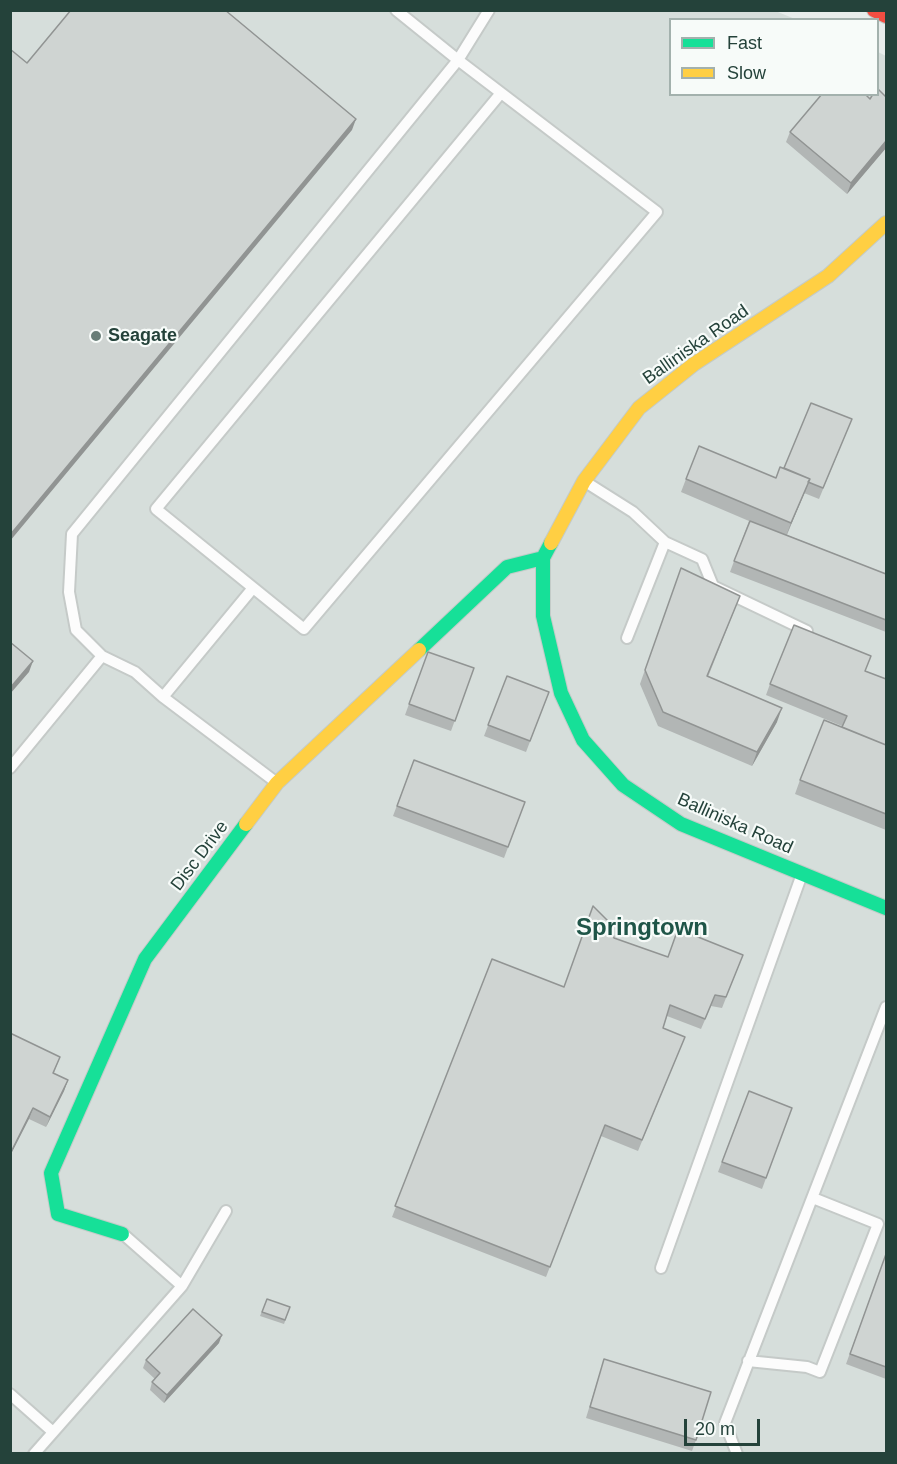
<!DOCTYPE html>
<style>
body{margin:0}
#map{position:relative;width:897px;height:1464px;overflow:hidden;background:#e8edeb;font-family:Helvetica,sans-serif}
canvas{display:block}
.frame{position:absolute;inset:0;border:12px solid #24423a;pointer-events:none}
.legend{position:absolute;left:669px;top:18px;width:210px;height:78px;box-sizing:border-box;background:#f7fbf9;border:2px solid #a3b1ad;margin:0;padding:8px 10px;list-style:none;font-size:18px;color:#24423a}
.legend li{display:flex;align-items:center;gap:12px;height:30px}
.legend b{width:30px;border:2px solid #a3b1ad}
.scale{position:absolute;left:684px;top:1419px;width:76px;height:27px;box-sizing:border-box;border:3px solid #24423a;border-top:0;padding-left:8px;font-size:18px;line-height:21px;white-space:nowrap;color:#24423a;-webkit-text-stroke:4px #f7fbf9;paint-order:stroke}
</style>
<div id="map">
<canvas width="897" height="1464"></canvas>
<div class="frame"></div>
<ul class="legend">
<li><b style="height:8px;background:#16e098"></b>Fast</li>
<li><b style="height:8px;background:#ffcf43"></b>Slow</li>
</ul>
<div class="scale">20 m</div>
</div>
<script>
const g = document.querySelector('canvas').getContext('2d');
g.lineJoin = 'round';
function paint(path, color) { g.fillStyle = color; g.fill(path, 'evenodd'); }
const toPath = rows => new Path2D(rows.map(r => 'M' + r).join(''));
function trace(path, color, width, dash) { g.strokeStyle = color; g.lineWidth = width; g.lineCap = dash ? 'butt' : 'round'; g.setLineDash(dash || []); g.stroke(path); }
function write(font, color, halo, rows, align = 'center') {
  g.font = font + ' Helvetica,sans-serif'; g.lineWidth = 4.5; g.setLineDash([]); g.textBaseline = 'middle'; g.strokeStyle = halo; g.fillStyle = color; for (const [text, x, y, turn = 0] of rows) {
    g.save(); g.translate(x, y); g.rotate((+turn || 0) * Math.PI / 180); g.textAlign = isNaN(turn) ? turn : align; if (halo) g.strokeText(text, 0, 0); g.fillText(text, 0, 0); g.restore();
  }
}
const built = toPath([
 [773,10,795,19,670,20,670,94,878,94,878,52,886,56,886,1453,11,1453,10,11]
]);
const lane = toPath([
 [396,10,458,60,657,212,304,629,156,509,501,93],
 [584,481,633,512,665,542,702,559,713,586,807,631],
 [627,638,665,542],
 [163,697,253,588],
 [10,768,102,656],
 [277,783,163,697,135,672,102,656,76,630,69,592,72,534,458,60,489,10],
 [661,1268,802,874],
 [182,1286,226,1211],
 [748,1361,807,1367,820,1372,878,1224,813,1198],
 [10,1394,53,1432],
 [34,1454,182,1286,123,1234],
 [737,1454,725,1423,886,1007]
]);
const fast = toPath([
 [551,543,543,558,543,616,561,693,583,740,623,785,681,824,886,908],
 [419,650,507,567,543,558],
 [122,1234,58,1214,51,1173,145,959,246,824]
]);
const slow = toPath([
 [551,543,584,481,639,408,694,364,828,276,886,223],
 [246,824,277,783,419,650]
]);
const jam = toPath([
 [874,10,886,16]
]);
const wall = toPath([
 [886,97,886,148,847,194,786,142,790,132,870,99],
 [852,419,819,499,804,493,787,535,886,574,886,632,730,572,749,521,681,492,686,479,776,478,784,468],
 [681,568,740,596,708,677,777,722,752,766,658,726,640,684],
 [428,652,474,668,451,731,405,715],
 [865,671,886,679,886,830,795,794,800,780,842,726,766,695,770,684],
 [507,676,549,692,526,752,484,736],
 [414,760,525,802,504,858,393,816],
 [614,938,668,957,743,955,722,1008,711,1006,701,1029,667,1016,663,1028,685,1037,638,1151,601,1136,546,1277,392,1217,492,959,564,987],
 [10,1033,60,1057,54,1073,68,1080,64,1091,46,1127,29,1119],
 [749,1091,792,1108,762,1189,718,1172],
 [886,1254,886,1379,846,1364],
 [267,1299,290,1307,284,1324,260,1316],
 [219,1343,164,1403,150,1390,152,1382,155,1379,143,1368,146,1360],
 [604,1359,696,1440,692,1451,586,1418]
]);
const shadedWall = toPath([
 [356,119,352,130,10,541,10,535],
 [886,141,886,148,847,194,851,183],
 [810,479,805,492,786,536,791,523],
 [33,661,29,672,10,694,10,688],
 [782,708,777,722,752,766,757,752],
 [68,1080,64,1091,46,1127,50,1117],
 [33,1108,29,1119,10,1156,10,1154],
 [222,1335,219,1343,164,1403,167,1395]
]);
const building = toPath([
 [71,10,225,10,356,119,10,535,10,49,27,63,71,10],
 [878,89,886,97,886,141,851,183,790,132,822,94,865,94,870,99,873,94,878,94,878,89],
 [811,403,852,419,823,488,808,482,810,479,784,468,811,403],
 [699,446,776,478,780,467,810,479,791,523,686,479,699,446],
 [750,521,886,574,886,620,734,561,750,521],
 [681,568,740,596,707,676,782,708,757,752,663,712,645,670,681,568],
 [794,625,871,656,865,671,886,679,886,745,842,727,847,716,770,684,794,625],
 [10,642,33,661,10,688,10,642],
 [428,652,474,668,455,721,409,704,428,652],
 [507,676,549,692,530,741,488,725,507,676],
 [824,720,886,745,886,814,800,780,824,720],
 [414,760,525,802,508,847,397,806,414,760],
 [593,906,611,924,614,938,668,957,678,929,743,955,726,997,715,995,705,1019,670,1005,663,1028,685,1037,642,1140,605,1125,550,1267,395,1206,492,959,564,987,593,906],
 [10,1033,60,1057,53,1073,68,1080,50,1117,33,1108,10,1154,10,1033],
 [749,1091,792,1108,766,1178,722,1162,749,1091],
 [886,1254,886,1367,850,1354,886,1254],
 [267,1299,290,1307,285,1320,262,1312,267,1299],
 [193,1309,222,1335,167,1395,152,1382,160,1373,146,1360,193,1309],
 [604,1359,711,1392,696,1440,590,1407,604,1359]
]);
const markers = [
 [96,336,6,"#697e78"]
];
const poiNames = [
 ["Seagate",108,336]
];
const streetNames = [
 ["Balliniska Road",696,345,-35],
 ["Balliniska Road",735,824,24],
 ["Disc Drive",200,856,-53]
];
const districtNames = [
 ["Springtown",642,928]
];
paint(built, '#d6dedb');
trace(lane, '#c5cac8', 14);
trace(fast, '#c3cbc8', 16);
trace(slow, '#c3cbc8', 16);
trace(jam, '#c3cbc8', 16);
trace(lane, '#fcfcfc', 10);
trace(fast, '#16e098', 14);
trace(slow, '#ffcf43', 14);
trace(jam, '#f24e42', 14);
paint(wall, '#b2b6b5');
paint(shadedWall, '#919493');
paint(building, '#cfd4d2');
trace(building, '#919493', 1.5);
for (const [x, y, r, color] of markers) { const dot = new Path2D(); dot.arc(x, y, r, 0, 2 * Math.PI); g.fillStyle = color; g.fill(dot); trace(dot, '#f7fbf9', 2); }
write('bold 18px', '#24423a', '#f7fbf9', poiNames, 'left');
write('18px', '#24423a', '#f7fbf9', streetNames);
write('bold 24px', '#1f5548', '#f7fbf9', districtNames);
</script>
